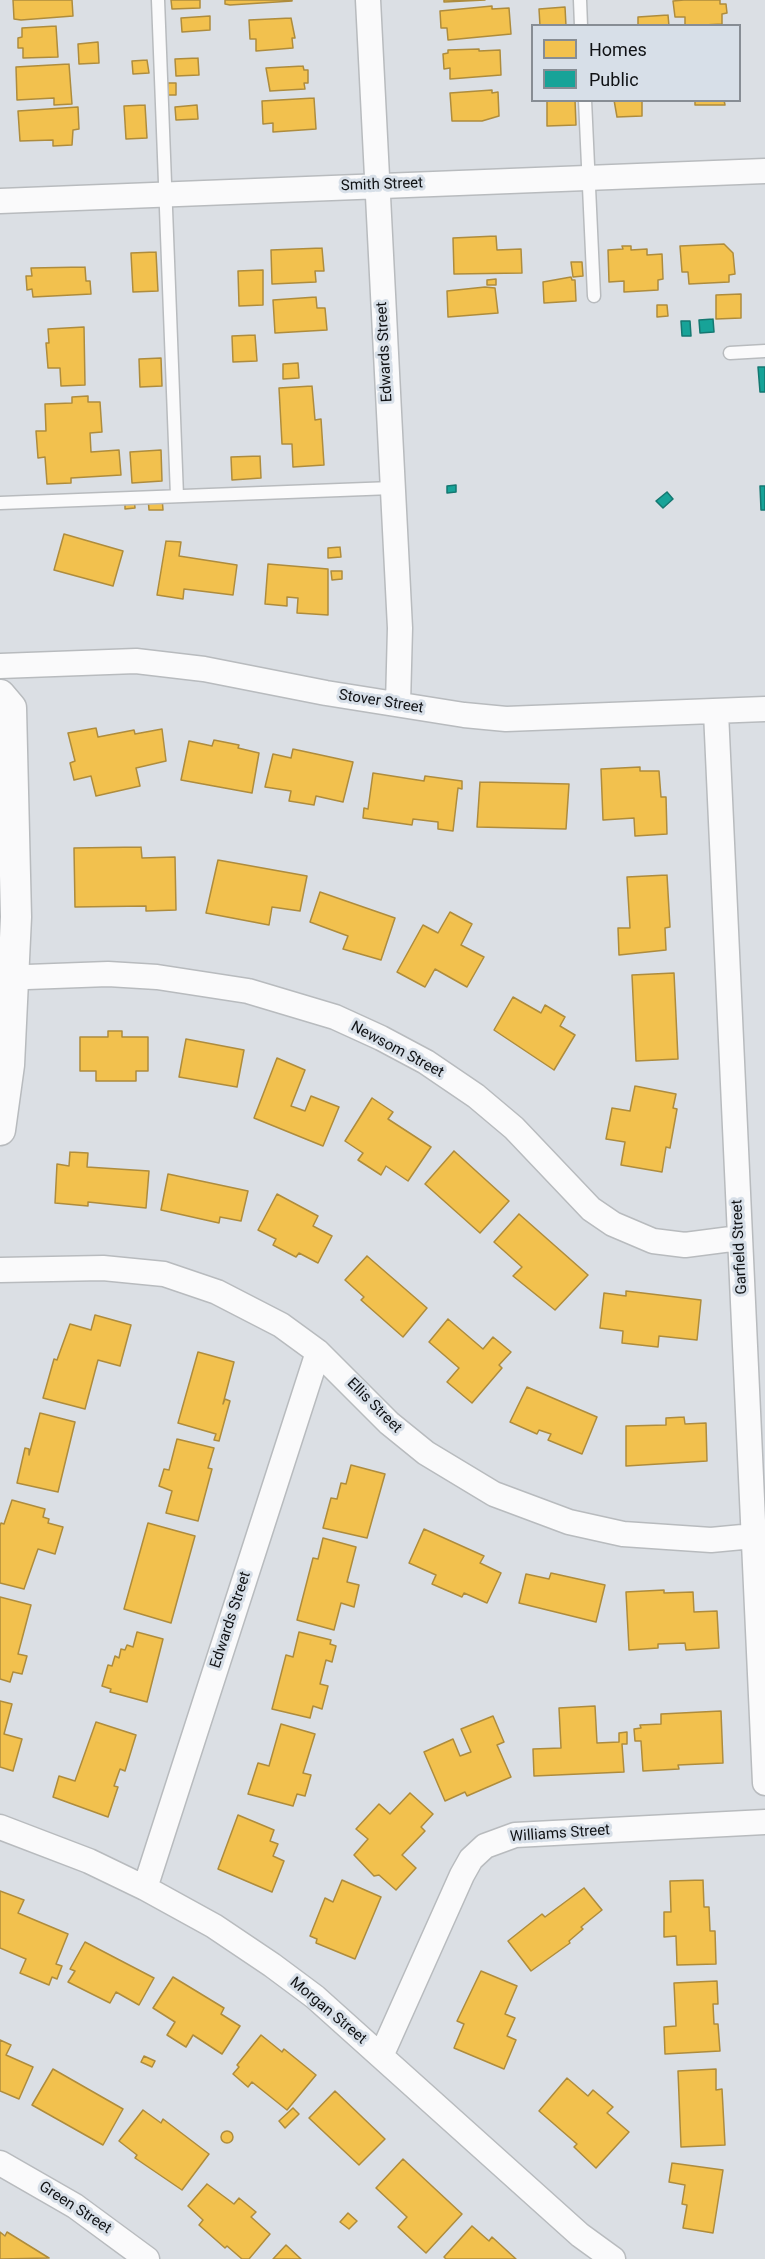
<!DOCTYPE html>
<style>
body{margin:0}
#map{position:relative;width:765px;height:2259px;overflow:hidden;background:#dbdfe4;font-family:Roboto,sans-serif}
canvas{display:block}
.legend{position:absolute;left:531px;top:24px;width:210px;height:78px;box-sizing:border-box;background:#d7dfe8;border:2px solid #878d94;margin:0;padding:8px 10px;list-style:none;font-size:18px;color:#101215}
.legend li{display:flex;align-items:center;gap:12px;height:30px}
.legend b{width:30px;border:2px solid #878d94}
</style>
<div id="map">
<canvas width="765" height="2259"></canvas>
<ul class="legend">
<li><b style="height:16px;background:#f2c14e"></b>Homes</li>
<li><b style="height:16px;background:#17a398"></b>Public</li>
</ul>
</div>
<script>
const g = document.querySelector('canvas').getContext('2d');
g.lineJoin = 'round';
function paint(path, color) { g.fillStyle = color; g.fill(path, 'evenodd'); }
const toPath = rows => new Path2D(rows.map(r => 'M' + r).join(''));
function trace(path, color, width, dash) { g.strokeStyle = color; g.lineWidth = width; g.lineCap = dash ? 'butt' : 'round'; g.setLineDash(dash || []); g.stroke(path); }
function write(font, color, halo, rows, align = 'center') {
  g.font = font + ' Roboto,sans-serif'; g.lineWidth = 6; g.setLineDash([]); g.textBaseline = 'middle'; g.strokeStyle = halo; g.fillStyle = color; for (const [text, x, y, turn = 0] of rows) {
    g.save(); g.translate(x, y); g.rotate((+turn || 0) * Math.PI / 180); g.textAlign = isNaN(turn) ? turn : align; if (halo) g.strokeText(text, 0, 0); g.fillText(text, 0, 0); g.restore();
  }
}
const homes = toPath([
 [13,0,72,0,73,16,21,20,14,19,13,0],
 [171,0,200,0,200,8,172,9,171,0],
 [225,0,292,0,292,1,230,5,225,4,225,0],
 [444,0,485,0,444,2,444,0],
 [684,0,720,0,720,4,726,4,727,13,722,14,722,24,685,26,685,17,675,17,673,1,684,0],
 [492,6,492,9,509,8,511,34,448,40,447,28,441,28,440,11,492,6],
 [565,7,566,26,540,26,539,9,565,7],
 [668,15,669,26,638,26,638,17,668,15],
 [210,16,210,30,182,32,181,18,210,16],
 [291,18,295,38,292,38,293,48,256,51,256,39,250,39,249,20,291,18],
 [56,26,58,57,23,58,23,48,18,48,18,38,22,37,22,28,56,26],
 [98,42,99,63,79,64,78,44,98,42],
 [479,49,479,51,500,50,501,75,450,79,450,68,444,69,443,54,448,53,448,50,479,49],
 [198,58,199,75,176,76,175,59,198,58],
 [147,60,149,73,133,74,132,61,147,60],
 [69,64,72,104,54,105,54,98,17,100,16,67,69,64],
 [303,66,304,70,308,70,308,83,304,83,305,89,270,91,266,68,303,66],
 [168,83,176,83,176,95,167,95,168,83],
 [492,90,492,93,498,92,499,116,482,121,452,121,450,93,492,90],
 [314,98,316,129,273,132,273,123,263,124,262,101,314,98],
 [547,100,575,100,576,125,547,126,547,100],
 [614,100,642,100,642,116,617,117,614,100],
 [695,100,724,100,725,105,695,105,695,100],
 [145,105,147,138,126,139,124,106,145,105],
 [197,105,198,119,176,120,175,107,197,105],
 [78,107,79,129,73,130,72,145,53,146,53,140,20,141,18,111,78,107],
 [496,236,497,250,521,249,522,273,454,274,453,238,496,236],
 [724,244,733,253,735,274,729,275,729,282,689,284,688,272,682,272,680,246,724,244],
 [622,246,631,246,631,250,647,249,647,255,662,254,663,279,658,280,658,290,624,292,624,281,609,282,608,250,623,249,622,246],
 [322,248,324,271,315,271,316,282,272,284,271,250,322,248],
 [156,252,158,291,133,292,131,253,156,252],
 [571,262,582,262,583,276,573,277,571,262],
 [85,267,86,281,90,281,91,294,33,297,32,289,27,290,26,276,32,276,31,268,85,267],
 [263,270,263,305,239,306,238,271,263,270],
 [571,277,572,280,575,280,576,301,544,303,543,282,571,277],
 [496,279,496,285,487,285,487,280,496,279],
 [485,287,495,288,498,313,448,317,447,291,485,287],
 [741,294,741,318,716,319,716,295,741,294],
 [316,297,317,308,325,308,327,330,275,333,273,300,316,297],
 [657,305,667,305,668,316,657,317,657,305],
 [84,327,85,385,61,386,60,368,48,368,46,343,49,343,48,329,84,327],
 [255,335,257,361,233,362,232,336,255,335],
 [161,358,162,386,140,387,139,359,161,358],
 [298,363,299,378,283,379,283,364,298,363],
 [312,386,315,420,321,419,324,465,293,467,292,444,282,444,279,388,312,386],
 [88,396,88,402,100,402,102,432,90,433,91,452,119,450,121,475,71,478,71,483,47,484,45,457,38,458,36,431,46,431,45,404,72,403,72,397,88,396],
 [161,450,162,481,132,483,130,452,161,450],
 [260,456,261,478,232,480,231,457,260,456],
 [162,497,163,510,149,510,148,498,162,497],
 [134,498,135,508,125,509,125,499,134,498],
 [64,534,123,551,113,586,54,570,64,534],
 [166,541,181,542,179,556,237,565,233,595,184,589,183,599,157,595,166,541],
 [340,547,341,557,328,558,328,548,340,547],
 [268,564,328,569,328,615,297,613,298,598,287,597,287,606,265,604,268,564],
 [331,571,342,571,342,579,332,580,331,571],
 [96,728,98,737,134,730,135,734,162,729,166,761,136,768,140,786,96,796,91,776,74,780,70,763,75,761,68,733,96,728],
 [214,740,239,745,238,748,259,753,252,793,181,780,189,741,212,746,214,740],
 [293,749,353,762,343,802,316,796,314,805,289,801,291,791,265,787,273,754,291,758,293,749],
 [640,767,640,771,659,771,661,797,666,797,667,834,635,836,634,818,603,820,601,769,640,767],
 [373,773,424,781,425,776,462,781,462,789,458,788,453,831,438,829,438,822,413,819,412,825,363,818,364,808,368,809,373,773],
 [480,782,569,784,566,829,477,827,480,782],
 [141,847,142,858,175,857,176,910,146,911,146,906,75,907,74,848,141,847],
 [218,860,307,876,300,911,272,907,269,925,206,913,218,860],
 [667,875,670,927,665,928,666,950,619,955,618,928,630,928,627,877,667,875],
 [320,892,395,918,381,960,343,949,348,936,310,922,320,892],
 [450,912,472,924,461,945,484,957,467,987,435,969,425,987,397,972,423,925,438,933,450,912],
 [674,973,678,1059,636,1061,632,975,674,973],
 [513,997,541,1013,545,1005,565,1017,560,1026,575,1035,554,1070,494,1030,513,997],
 [108,1031,122,1031,122,1037,148,1037,148,1071,136,1071,136,1081,96,1081,96,1071,80,1071,80,1037,108,1037,108,1031],
 [186,1039,244,1050,237,1087,179,1077,186,1039],
 [277,1058,305,1070,291,1106,305,1111,311,1096,339,1107,323,1146,254,1118,277,1058],
 [635,1086,676,1094,673,1108,677,1109,670,1148,666,1147,662,1172,621,1165,625,1142,606,1139,612,1108,630,1111,635,1086],
 [372,1098,393,1112,388,1119,431,1147,408,1181,386,1166,381,1175,358,1160,363,1153,345,1141,372,1098],
 [454,1151,509,1201,480,1233,425,1184,454,1151],
 [70,1152,88,1153,87,1167,149,1171,146,1208,88,1202,88,1206,55,1203,57,1164,69,1166,70,1152],
 [168,1174,248,1191,241,1221,220,1217,219,1223,161,1210,168,1174],
 [277,1194,318,1216,313,1226,332,1236,318,1263,299,1253,296,1257,273,1245,276,1239,258,1230,277,1194],
 [519,1214,588,1275,555,1310,513,1276,522,1267,494,1242,519,1214],
 [367,1256,427,1308,403,1337,361,1300,364,1297,345,1280,367,1256],
 [626,1291,701,1300,697,1340,659,1336,658,1347,622,1343,623,1331,600,1328,604,1293,626,1296,626,1291],
 [95,1315,131,1325,120,1366,98,1360,85,1409,43,1398,54,1359,57,1360,70,1324,91,1330,95,1315],
 [448,1319,483,1349,493,1337,511,1352,499,1365,502,1368,472,1403,447,1382,459,1368,429,1342,448,1319],
 [198,1352,234,1362,223,1404,225,1399,230,1401,219,1441,214,1440,216,1434,178,1423,198,1352],
 [527,1387,597,1417,582,1454,548,1440,551,1434,539,1430,537,1434,510,1422,527,1387],
 [40,1413,75,1422,58,1492,17,1483,25,1448,29,1449,29,1455,40,1413],
 [684,1417,685,1424,706,1423,707,1461,626,1466,626,1426,666,1425,666,1418,684,1417],
 [177,1439,214,1448,208,1468,212,1469,198,1521,166,1513,172,1491,159,1486,164,1469,169,1470,177,1439],
 [351,1465,385,1474,367,1538,323,1528,331,1498,337,1499,341,1483,346,1484,351,1465],
 [12,1500,45,1509,43,1517,49,1519,48,1523,63,1527,55,1554,38,1549,24,1589,0,1583,0,1526,1,1523,4,1524,12,1500],
 [148,1523,195,1536,171,1623,124,1609,148,1523],
 [424,1529,484,1556,480,1563,501,1573,487,1603,464,1593,462,1597,432,1584,436,1575,409,1563,424,1529],
 [323,1538,356,1547,347,1582,359,1585,354,1607,341,1603,334,1630,297,1620,313,1558,318,1559,323,1538],
 [551,1573,605,1585,596,1622,519,1603,526,1574,549,1579,551,1573],
 [664,1590,664,1593,693,1592,694,1612,717,1611,719,1648,686,1650,685,1643,658,1644,658,1648,629,1650,626,1592,664,1590],
 [0,1597,31,1605,18,1654,27,1656,22,1674,13,1672,10,1682,0,1679,0,1597],
 [137,1632,163,1639,147,1702,110,1692,111,1689,102,1686,108,1665,112,1666,115,1656,119,1658,121,1649,125,1650,127,1645,133,1647,137,1632],
 [299,1632,331,1640,330,1644,336,1646,332,1662,326,1660,320,1684,328,1686,322,1709,313,1706,310,1718,272,1709,286,1655,293,1657,299,1632],
 [0,1701,12,1704,4,1734,22,1739,13,1771,0,1767,0,1701],
 [595,1706,597,1743,619,1742,619,1733,627,1732,627,1744,622,1744,624,1772,534,1776,533,1749,561,1748,559,1708,595,1706],
 [721,1711,723,1763,678,1765,679,1769,643,1771,641,1741,635,1741,634,1729,641,1728,640,1725,661,1724,661,1714,721,1711],
 [493,1716,504,1742,497,1745,511,1777,467,1796,465,1792,445,1801,424,1752,453,1739,460,1756,471,1752,461,1729,493,1716],
 [96,1722,136,1735,125,1771,120,1769,114,1786,118,1787,108,1817,53,1797,59,1776,75,1781,96,1722],
 [281,1724,315,1734,303,1773,311,1775,305,1796,297,1794,293,1806,248,1794,258,1763,269,1766,281,1724],
 [410,1793,433,1814,421,1827,425,1831,402,1855,416,1868,396,1890,379,1875,374,1876,354,1855,368,1839,356,1829,379,1804,390,1814,410,1793],
 [238,1815,274,1830,270,1841,278,1844,273,1856,284,1861,272,1892,218,1869,238,1815],
 [342,1880,381,1897,355,1959,316,1943,317,1939,310,1936,325,1898,333,1902,342,1880],
 [703,1880,704,1907,709,1907,710,1931,715,1931,716,1964,677,1965,676,1936,664,1937,664,1912,671,1912,670,1881,703,1880],
 [584,1888,602,1910,581,1927,583,1929,569,1941,570,1943,531,1971,508,1941,542,1914,545,1917,584,1888],
 [0,1891,24,1900,18,1913,68,1934,56,1964,62,1966,57,1979,52,1977,49,1985,20,1973,26,1959,0,1948,0,1891],
 [85,1942,154,1978,139,2005,116,1992,110,2003,68,1982,75,1971,70,1969,85,1942],
 [481,1971,517,1986,505,2014,515,2018,507,2036,516,2040,504,2069,454,2048,464,2024,457,2021,481,1971],
 [173,1977,224,2008,221,2014,240,2026,222,2054,193,2035,186,2047,167,2035,175,2022,153,2008,173,1977],
 [717,1981,718,2004,713,2004,714,2024,718,2024,720,2051,665,2054,664,2027,676,2026,674,1983,717,1981],
 [261,2035,282,2052,284,2049,316,2075,287,2110,252,2082,248,2087,233,2074,239,2067,237,2065,261,2035],
 [0,2040,11,2045,6,2055,33,2067,19,2099,0,2091,0,2040],
 [144,2056,155,2061,152,2067,141,2062,144,2056],
 [53,2069,123,2109,103,2145,32,2105,53,2069],
 [716,2069,716,2090,722,2089,725,2145,681,2147,678,2071,716,2069],
 [567,2078,588,2096,593,2090,613,2107,607,2113,629,2132,596,2168,574,2147,577,2144,539,2111,567,2078],
 [335,2091,385,2139,359,2165,309,2118,335,2091],
 [293,2108,299,2114,285,2128,279,2121,293,2108],
 [143,2110,161,2123,163,2119,209,2154,182,2190,135,2158,137,2155,119,2141,143,2110],
 '221 2137a6 6 0 1 1 12 0a6 6 0 1 1-12 0Z',
 [403,2159,462,2214,426,2253,398,2227,407,2217,376,2188,403,2159],
 [672,2163,723,2170,713,2233,683,2228,687,2205,682,2204,685,2185,669,2182,672,2163],
 [207,2184,234,2204,239,2198,256,2212,251,2217,270,2234,249,2259,242,2259,227,2246,225,2248,199,2225,203,2220,188,2206,207,2184],
 [348,2213,357,2221,349,2229,340,2222,348,2213],
 [472,2226,489,2241,492,2237,516,2259,446,2259,444,2257,472,2226],
 [0,2232,5,2236,7,2232,49,2258,0,2259,0,2232],
 [286,2245,301,2259,273,2259,286,2245]
]);
const public = toPath([
 [713,319,714,332,700,333,699,320,713,319],
 [681,321,690,321,691,336,682,336,681,321],
 [758,367,765,367,765,392,760,392,758,367],
 [456,485,456,492,447,493,447,486,456,485],
 [760,486,765,486,765,510,761,510,760,486],
 [667,492,673,499,663,508,656,501,667,492]
]);
const service = toPath([
 [158,0,177,496],
 [580,0,581,26],
 [585,100,594,296],
 [730,353,765,351],
 [0,503,392,488]
]);
const minor = toPath([
 [368,0,400,628,398,704],
 [0,201,765,171],
 [0,666,136,661,204,669,326,693,464,715,506,719,765,709],
 [716,712,765,1783],
 [0,978,108,974,157,977,248,991,335,1017,381,1038,426,1062,476,1096,514,1128,591,1209,613,1224,653,1241,685,1245,739,1238],
 [0,1270,103,1268,164,1274,217,1292,281,1325,318,1352,389,1423,426,1453,494,1494,569,1522,623,1534,711,1540,753,1536],
 [0,1827,89,1861,145,1888,214,1926,272,1965,315,1997,580,2235,613,2259],
 [145,1888,318,1352],
 [381,2056,462,1875,471,1859,485,1846,515,1835,765,1822],
 [0,2163,75,2206,147,2259]
]);
const tertiary = toPath([
 [0,695,11,708,16,917,9,1065,0,1130]
]);
const streetNames = [
 ["Smith Street",382,185,-2],
 ["Edwards Street",385,352,-93],
 ["Stover Street",381,702,9],
 ["Newsom Street",397,1050,28],
 ["Garfield Street",740,1247,-93],
 ["Ellis Street",374,1406,45],
 ["Edwards Street",231,1620,-72],
 ["Williams Street",560,1834,-4],
 ["Morgan Street",328,2011,40],
 ["Green Street",75,2208,33]
];
paint(homes, '#f2c14e');
trace(homes, '#ae8c3d', 1.5);
paint(public, '#17a398');
trace(public, '#157871', 1.5);
trace(service, '#b8bbbe', 15);
trace(minor, '#b8bbbe', 27);
trace(tertiary, '#b8bbbe', 33);
trace(service, '#fafafb', 12);
trace(minor, '#fafafb', 24);
trace(tertiary, '#fafafb', 30);
write('15px', '#101215', '#d7dfe8', streetNames);
</script>
